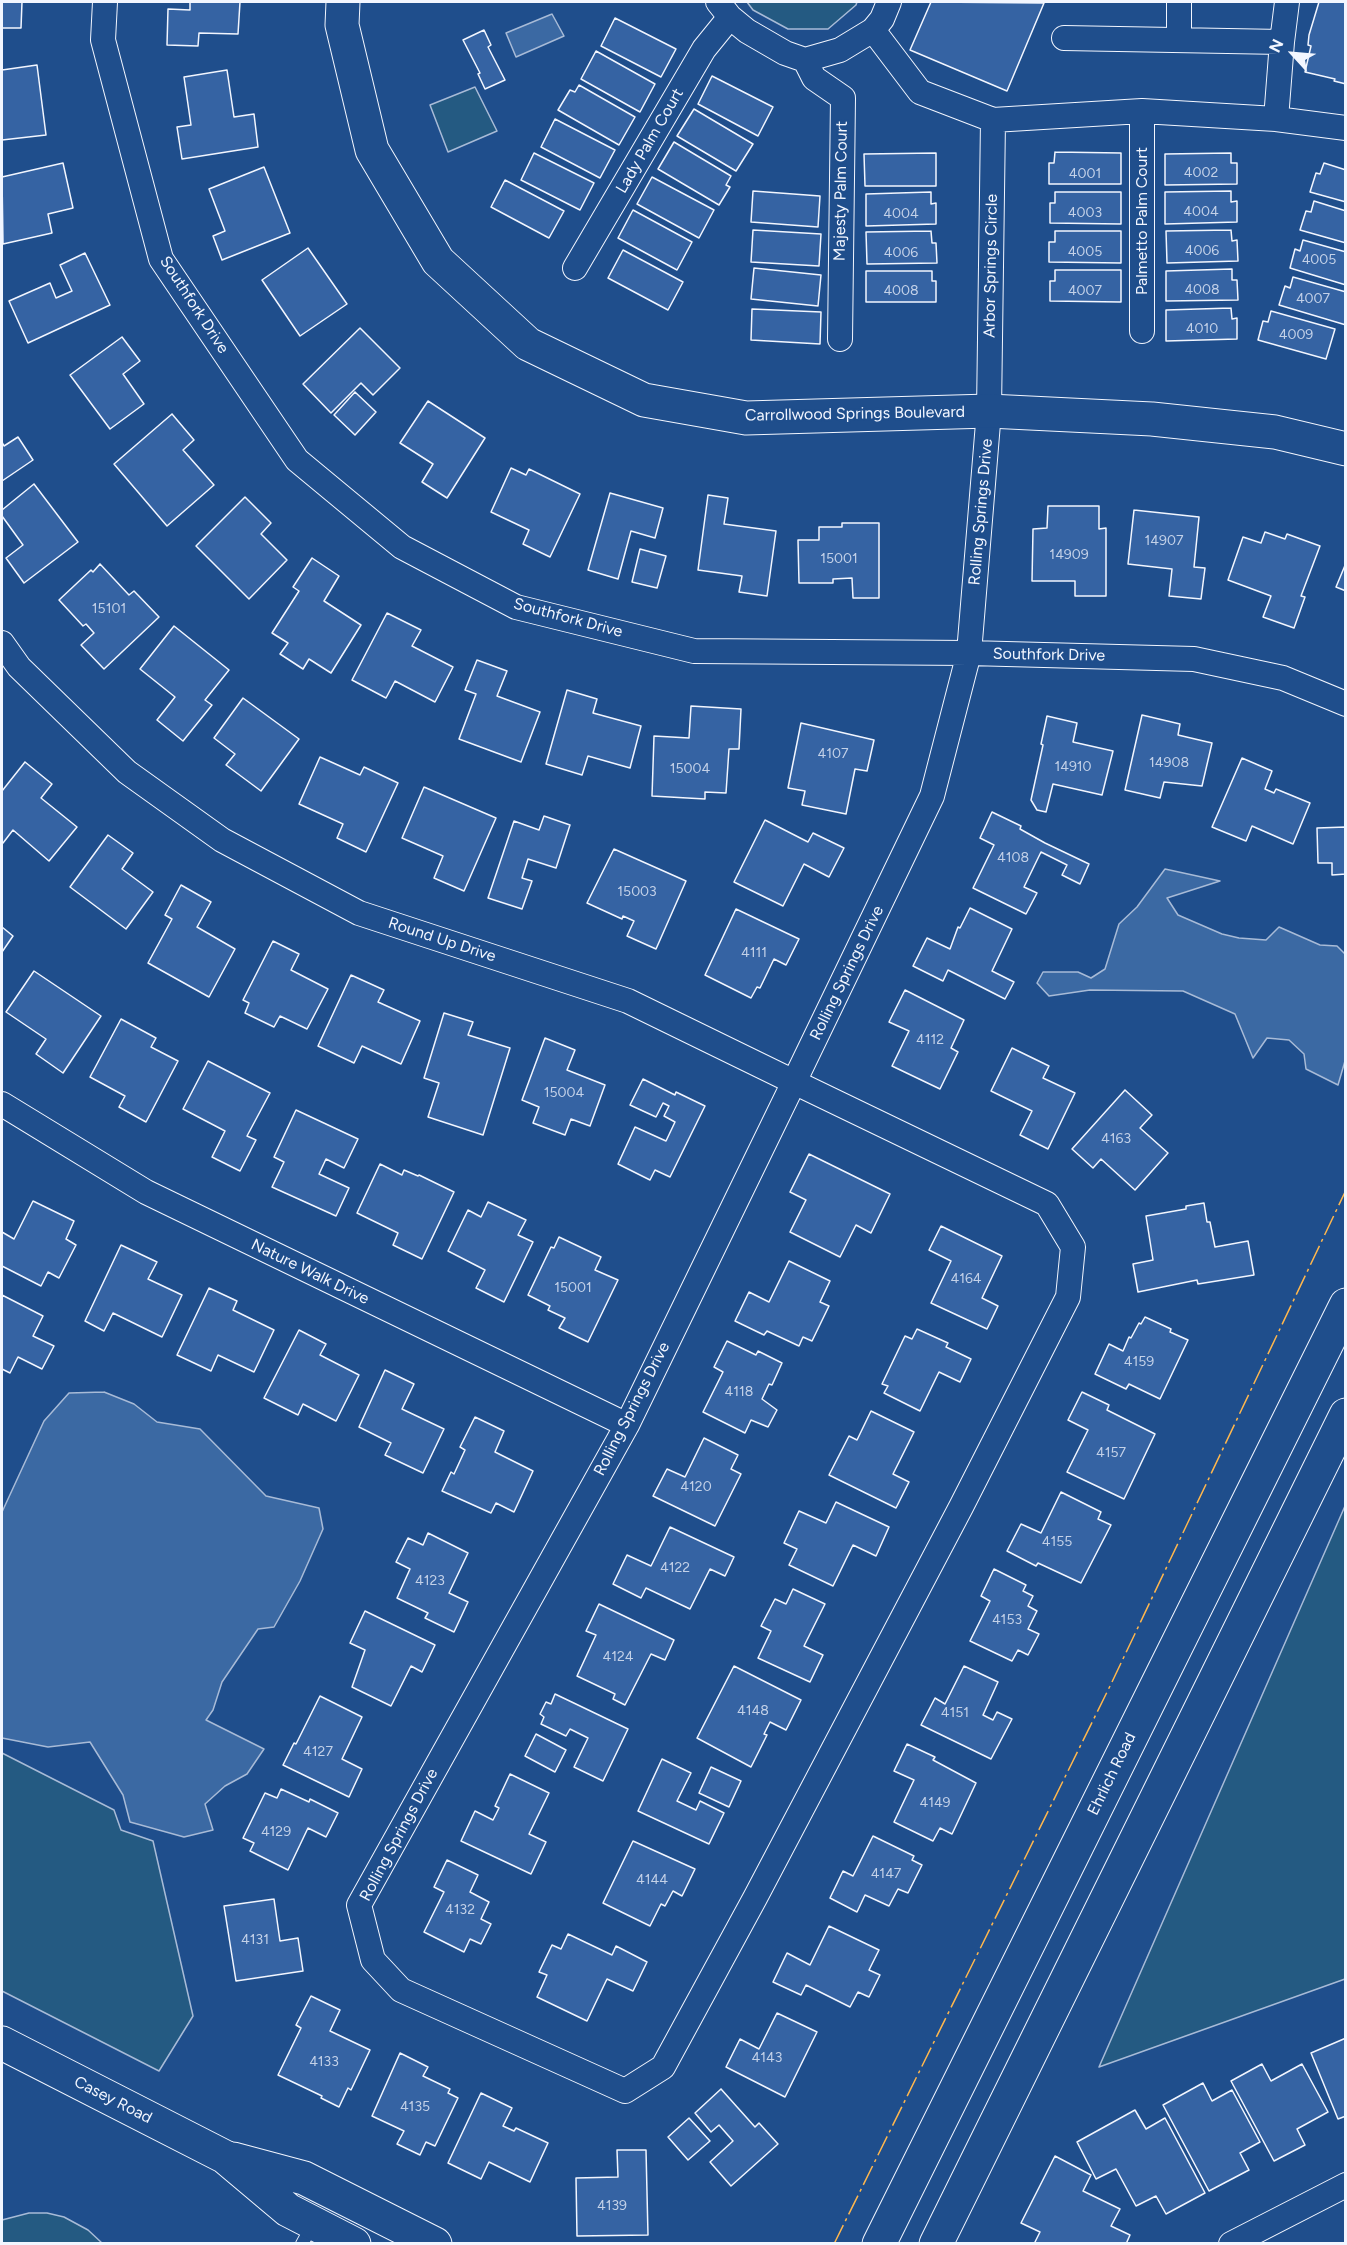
<!DOCTYPE html>
<style>
body{margin:0}
#map{position:relative;width:1347px;height:2245px;overflow:hidden;background:#1f4e8c;font-family:Figtree,sans-serif}
canvas{display:block}
.frame{position:absolute;inset:0;border:3px solid #f2f6ff;pointer-events:none}
.north{position:absolute;left:1263px;top:24px;width:60px;height:60px;-webkit-text-stroke:4px #1f4e8c;paint-order:stroke;rotate:296deg;font-size:16px;font-weight:700;line-height:24px;text-align:center;color:#f2f6ff}
.north::after{content:'';display:block;margin:auto;width:21px;height:27px;background:#f2f6ff;clip-path:polygon(50% 0,100% 100%,50% 72%,0 100%)}
</style>
<div id="map">
<canvas width="1347" height="2245"></canvas>
<div class="frame"></div>
<div class="north">N</div>
</div>
<script>
const g = document.querySelector('canvas').getContext('2d');
g.lineJoin = 'round';
function paint(path, color) { g.fillStyle = color; g.fill(path, 'evenodd'); }
const toPath = rows => new Path2D(rows.map(r => 'M' + r).join(''));
function trace(path, color, width, dash) { g.strokeStyle = color; g.lineWidth = width; g.lineCap = dash ? 'butt' : 'round'; g.setLineDash(dash || []); g.stroke(path); }
function write(font, color, halo, rows, align = 'center') {
  g.font = font + ' Figtree,sans-serif'; g.lineWidth = 4.5; g.setLineDash([]); g.textBaseline = 'middle'; g.strokeStyle = halo; g.fillStyle = color; for (const [text, x, y, turn = 0] of rows) {
    g.save(); g.translate(x, y); g.rotate((+turn || 0) * Math.PI / 180); g.textAlign = isNaN(turn) ? turn : align; if (halo) g.strokeText(text, 0, 0); g.fillText(text, 0, 0); g.restore();
  }
}
const green = toPath([
 [747,2,857,2,856,5,828,29,788,29,753,10,747,2],
 [475,87,497,131,448,152,430,105,475,87],
 [1345,1506,1345,1979,1099,2067,1345,1506],
 [2,1753,114,1810,121,1830,153,1841,193,2016,159,2071,2,1991,2,1753],
 [29,2213,47,2213,64,2217,88,2230,102,2243,2,2243,2,2220,29,2213]
]);
const water = toPath([
 [552,14,564,36,516,57,506,33,552,14],
 [1165,869,1220,881,1167,898,1178,915,1222,934,1239,938,1266,940,1279,927,1320,945,1337,946,1345,954,1345,1061,1338,1085,1306,1069,1304,1054,1289,1040,1267,1038,1253,1058,1235,1014,1183,991,1090,990,1049,996,1037,983,1043,972,1078,972,1091,978,1105,969,1119,924,1137,907,1165,869],
 [104,1392,134,1404,157,1422,200,1429,266,1496,319,1508,323,1529,300,1581,274,1627,258,1629,222,1682,213,1710,206,1720,264,1749,247,1774,225,1786,205,1804,213,1830,184,1837,130,1822,123,1795,90,1742,48,1747,2,1738,2,1512,44,1421,69,1393,104,1392]
]);
const building = toPath([
 [2,2,22,2,21,28,2,28,2,2],
 [190,2,240,2,238,34,199,33,198,46,167,45,168,9,190,10,190,2],
 [931,2,1044,3,1007,91,910,50,931,2],
 [1319,2,1346,2,1346,84,1334,81,1335,79,1305,72,1311,46,1308,45,1309,35,1319,2],
 [615,18,676,49,661,77,601,46,615,18],
 [484,30,491,45,488,47,505,80,485,89,478,74,480,73,463,40,484,30],
 [596,51,655,84,640,112,581,79,596,51],
 [37,65,46,135,2,140,2,70,37,65],
 [227,70,234,117,254,114,258,147,182,159,177,127,191,125,184,77,227,70],
 [712,76,773,107,758,136,698,104,712,76],
 [579,85,635,117,619,145,558,110,570,90,575,92,579,85],
 [694,109,753,144,736,171,677,136,694,109],
 [555,119,615,150,600,178,541,147,555,119],
 [674,142,731,176,726,185,730,187,719,205,658,169,674,142],
 [1055,152,1121,153,1121,184,1049,184,1049,163,1054,163,1055,152],
 [534,153,594,183,580,210,521,180,534,153],
 [936,153,936,186,865,186,864,154,936,153],
 [1231,153,1231,163,1237,163,1237,184,1165,185,1165,154,1231,153],
 [63,163,73,208,48,214,52,233,3,244,2,177,63,163],
 [1324,163,1346,170,1346,202,1310,192,1316,173,1320,174,1324,163],
 [264,167,290,233,222,260,213,236,225,231,209,189,264,167],
 [652,177,714,210,699,238,637,204,652,177],
 [505,180,564,211,549,238,491,207,505,180],
 [753,191,820,196,818,227,751,222,753,191],
 [1231,191,1231,202,1237,201,1237,222,1165,224,1165,192,1231,191],
 [931,192,931,204,936,203,936,224,866,226,866,194,931,192],
 [1055,192,1121,192,1121,224,1050,223,1050,203,1055,203,1055,192],
 [1314,201,1346,211,1346,243,1300,230,1306,211,1311,212,1314,201],
 [633,210,692,242,677,270,618,238,633,210],
 [753,230,821,234,819,266,751,262,753,230],
 [1231,230,1232,241,1237,240,1238,261,1167,263,1166,231,1231,230],
 [931,231,932,243,936,243,937,263,867,264,866,232,931,231],
 [1055,231,1121,231,1121,263,1049,262,1049,242,1055,242,1055,231],
 [1303,240,1346,252,1346,285,1290,268,1295,249,1300,251,1303,240],
 [308,248,347,304,300,336,262,280,308,248],
 [623,250,683,282,668,310,608,278,623,250],
 [85,253,110,305,28,343,9,301,50,283,56,298,72,291,60,265,85,253],
 [754,268,821,275,818,306,751,299,754,268],
 [1232,269,1232,280,1237,280,1238,300,1166,301,1166,271,1232,269],
 [1055,270,1121,270,1121,302,1050,301,1050,281,1055,281,1055,270],
 [866,271,932,271,932,281,936,281,936,302,866,302,866,271],
 [1293,277,1346,292,1346,325,1279,305,1285,286,1290,288,1293,277],
 [1231,308,1232,319,1237,318,1237,339,1166,341,1166,310,1231,308],
 [752,309,821,312,820,344,751,340,752,309],
 [1271,311,1335,329,1326,359,1258,340,1263,321,1268,322,1271,311],
 [360,328,400,368,373,395,361,383,331,413,303,384,360,328],
 [122,337,140,361,123,374,144,404,110,429,70,375,122,337],
 [355,392,376,412,355,435,334,415,355,392],
 [428,401,485,438,447,498,422,482,433,464,400,443,428,401],
 [172,414,194,440,183,450,214,485,167,526,114,464,172,414],
 [18,437,33,460,2,481,2,442,4,446,18,437],
 [511,468,526,475,529,469,580,494,550,557,523,544,529,530,491,512,511,468],
 [34,484,78,542,24,583,6,558,23,545,2,516,2,510,34,484],
 [610,493,663,508,655,538,631,531,618,579,588,570,610,493],
 [708,495,728,498,724,524,776,531,767,596,739,592,742,576,698,570,708,495],
 [245,497,271,523,261,534,287,560,249,599,196,546,245,497],
 [1048,506,1099,506,1099,529,1106,528,1106,596,1075,596,1075,581,1032,581,1033,529,1047,528,1048,506],
 [1134,510,1199,517,1194,567,1205,568,1201,599,1169,596,1172,569,1128,564,1134,510],
 [842,523,879,523,879,598,853,598,852,578,833,579,833,583,799,583,798,540,819,540,819,527,842,527,842,523],
 [1265,532,1285,539,1287,534,1320,546,1301,596,1305,597,1294,628,1263,617,1271,596,1228,580,1243,537,1261,543,1265,532],
 [640,549,666,556,657,588,632,582,640,549],
 [312,558,339,576,324,601,361,625,331,673,309,659,303,669,280,654,288,643,272,633,299,591,293,587,312,558],
 [1346,563,1346,591,1336,587,1346,563],
 [100,564,129,595,134,591,159,617,104,669,81,645,94,633,86,624,83,626,59,600,91,570,93,572,100,564],
 [387,613,421,630,412,646,453,667,435,702,395,681,386,698,352,680,387,613],
 [174,626,229,670,205,700,212,705,183,741,157,720,175,697,140,669,174,626],
 [477,660,507,671,497,696,540,712,521,762,459,739,476,694,465,690,477,660],
 [567,690,597,699,593,713,641,726,630,768,588,756,582,775,546,764,567,690],
 [243,698,299,739,261,791,226,765,235,754,214,738,243,698],
 [691,706,741,709,739,749,729,749,726,793,705,792,705,799,652,796,654,736,689,738,691,706],
 [1142,715,1180,724,1178,735,1212,743,1202,786,1164,782,1160,798,1125,790,1142,715],
 [1047,716,1077,723,1073,742,1113,751,1102,795,1053,784,1046,812,1037,810,1031,800,1043,745,1041,744,1047,716],
 [801,723,874,740,867,771,855,769,846,814,802,805,805,791,788,788,801,723],
 [320,757,360,775,364,767,398,783,366,852,337,838,343,824,299,804,320,757],
 [1242,758,1272,771,1265,789,1274,793,1276,789,1310,803,1293,844,1252,826,1246,841,1212,827,1242,758],
 [25,762,52,784,41,798,77,827,49,861,13,830,3,843,2,842,2,791,25,762],
 [424,787,496,818,464,891,434,878,443,856,402,838,424,787],
 [992,812,1021,826,1020,829,1045,843,1089,864,1080,884,1062,875,1067,865,1041,852,1024,887,1037,893,1026,914,973,888,994,845,980,838,992,812],
 [544,816,570,825,556,868,528,859,522,878,532,881,522,909,488,898,514,821,539,830,544,816],
 [765,820,808,842,813,833,844,848,829,877,804,864,783,906,734,882,765,820],
 [1346,827,1346,874,1332,875,1332,863,1318,863,1317,828,1346,827],
 [108,835,133,853,122,869,153,892,126,929,70,887,108,835],
 [614,849,686,881,656,949,627,936,634,921,623,916,622,919,587,903,614,849],
 [181,885,211,902,197,927,235,949,209,997,148,963,172,919,165,915,181,885],
 [970,908,1012,929,992,971,1014,982,1005,999,948,970,943,981,913,966,927,938,950,949,958,927,960,928,970,908],
 [736,909,799,939,786,965,774,959,760,988,757,987,751,998,705,975,736,909],
 [2,927,13,936,2,952,2,927],
 [273,941,299,954,291,970,328,989,307,1029,280,1016,274,1027,245,1013,249,1003,243,1000,273,941],
 [34,971,101,1016,63,1073,36,1054,46,1039,6,1012,34,971],
 [351,975,384,990,378,1002,420,1021,401,1064,362,1046,354,1063,318,1046,351,975],
 [905,990,964,1020,951,1048,958,1052,940,1089,892,1066,909,1031,889,1022,905,990],
 [444,1013,473,1022,468,1035,510,1048,483,1135,428,1117,439,1083,424,1078,444,1013],
 [121,1019,156,1038,151,1047,178,1061,146,1122,119,1107,125,1096,90,1077,121,1019],
 [545,1038,575,1050,567,1070,605,1085,590,1126,571,1119,565,1135,533,1123,539,1107,522,1100,545,1038],
 [1012,1048,1049,1066,1043,1078,1075,1093,1048,1149,1020,1135,1032,1111,991,1091,1012,1048],
 [208,1061,270,1093,247,1136,256,1140,240,1171,212,1157,225,1131,183,1109,208,1061],
 [643,1079,675,1095,676,1092,705,1106,670,1177,655,1170,650,1180,618,1164,635,1127,666,1141,675,1122,664,1116,669,1106,663,1103,656,1117,630,1105,643,1079],
 [1125,1090,1152,1115,1140,1128,1168,1153,1135,1190,1101,1159,1093,1168,1072,1149,1125,1090],
 [296,1110,358,1139,344,1168,326,1159,319,1174,349,1188,336,1216,272,1187,284,1162,274,1157,296,1110],
 [809,1154,890,1194,871,1233,856,1225,840,1257,790,1232,806,1200,790,1192,809,1154],
 [380,1164,402,1175,404,1170,418,1176,419,1175,454,1192,422,1259,393,1245,398,1233,357,1213,380,1164],
 [33,1201,74,1221,66,1239,76,1245,59,1278,48,1272,41,1286,2,1266,2,1232,14,1239,33,1201],
 [488,1202,526,1220,518,1235,533,1242,504,1302,476,1288,485,1270,448,1251,468,1210,481,1217,488,1202],
 [1204,1203,1207,1222,1210,1222,1215,1247,1248,1241,1254,1275,1198,1284,1197,1280,1138,1292,1133,1264,1153,1260,1146,1216,1186,1209,1186,1206,1204,1203],
 [941,1226,1002,1256,982,1298,998,1306,987,1329,931,1303,951,1261,929,1250,941,1226],
 [559,1237,601,1257,595,1270,618,1280,588,1342,559,1328,565,1318,548,1310,550,1306,528,1295,551,1247,554,1248,559,1237],
 [121,1245,157,1262,148,1279,182,1295,162,1337,113,1313,104,1331,85,1321,121,1245],
 [789,1261,830,1281,820,1302,829,1306,812,1341,803,1337,799,1346,767,1331,764,1335,735,1321,749,1292,769,1302,789,1261],
 [209,1288,237,1301,233,1310,274,1330,254,1372,218,1355,211,1371,177,1355,209,1288],
 [2,1295,43,1316,33,1336,54,1346,42,1369,18,1357,10,1373,2,1369,2,1295],
 [1145,1317,1171,1329,1170,1332,1188,1340,1160,1399,1129,1384,1126,1389,1095,1374,1109,1344,1123,1351,1129,1337,1131,1338,1139,1323,1141,1324,1145,1317],
 [917,1329,948,1343,946,1347,971,1359,960,1382,939,1372,920,1411,884,1393,888,1386,882,1384,905,1336,912,1339,917,1329],
 [299,1330,326,1344,320,1355,359,1375,336,1421,303,1404,298,1415,264,1398,299,1330],
 [727,1341,756,1355,758,1351,782,1363,772,1385,769,1384,762,1399,777,1410,768,1427,751,1420,745,1433,703,1412,723,1372,714,1367,727,1341],
 [385,1370,414,1384,402,1409,444,1429,423,1473,385,1455,391,1443,359,1427,385,1370],
 [1082,1392,1109,1405,1107,1410,1155,1434,1124,1499,1067,1472,1088,1430,1068,1420,1082,1392],
 [871,1411,914,1432,893,1474,909,1482,896,1508,829,1475,849,1436,857,1440,871,1411],
 [475,1417,504,1431,495,1452,533,1471,514,1512,496,1503,491,1513,442,1491,451,1472,454,1474,465,1450,460,1447,475,1417],
 [704,1438,738,1455,731,1469,741,1474,715,1526,653,1496,667,1469,685,1477,704,1438],
 [1061,1492,1101,1512,1098,1519,1111,1525,1081,1583,1038,1563,1036,1566,1007,1551,1021,1524,1041,1533,1061,1492],
 [836,1502,889,1527,876,1556,853,1545,833,1586,789,1565,797,1549,784,1543,799,1511,826,1523,836,1502],
 [670,1527,734,1557,725,1576,710,1569,690,1609,646,1588,641,1598,613,1584,627,1555,651,1566,670,1527],
 [428,1533,468,1553,449,1593,468,1602,454,1632,425,1618,428,1613,397,1598,410,1569,396,1562,408,1538,423,1545,428,1533],
 [994,1569,1026,1585,1023,1591,1033,1596,1028,1606,1037,1611,1028,1629,1039,1634,1028,1655,1018,1650,1012,1661,970,1641,990,1601,981,1596,994,1569],
 [793,1589,825,1604,804,1646,823,1655,810,1682,758,1658,771,1631,761,1626,775,1599,786,1604,793,1589],
 [599,1604,674,1640,665,1660,651,1654,625,1705,613,1699,615,1694,577,1676,596,1635,586,1631,599,1604],
 [365,1611,435,1645,422,1672,411,1666,391,1706,352,1687,365,1650,350,1643,365,1611],
 [734,1666,801,1700,786,1730,770,1722,764,1734,767,1735,751,1767,697,1738,734,1666],
 [964,1666,998,1682,983,1715,993,1720,997,1712,1012,1719,991,1759,921,1725,935,1698,945,1704,964,1666],
 [555,1694,628,1729,603,1781,574,1767,588,1738,570,1729,566,1736,541,1724,544,1717,540,1714,546,1702,551,1704,555,1694],
 [320,1696,362,1717,342,1759,362,1769,349,1797,283,1765,294,1743,296,1744,320,1696],
 [536,1734,566,1750,555,1772,525,1756,536,1734],
 [907,1744,935,1757,933,1760,976,1783,952,1834,940,1828,933,1841,894,1822,914,1780,894,1771,907,1744],
 [662,1759,691,1773,677,1801,696,1810,700,1801,724,1813,709,1844,638,1811,662,1759],
 [711,1767,741,1781,729,1807,699,1793,711,1767],
 [510,1774,549,1793,529,1834,546,1842,531,1874,461,1841,475,1811,493,1820,499,1808,495,1806,510,1774],
 [281,1789,309,1802,310,1799,338,1813,326,1837,308,1828,288,1870,250,1851,254,1843,243,1838,265,1793,277,1798,281,1789],
 [873,1836,914,1856,912,1860,922,1865,908,1893,898,1889,889,1906,865,1895,857,1912,830,1898,843,1871,853,1876,873,1836],
 [633,1841,695,1869,682,1896,673,1891,665,1906,661,1904,650,1926,603,1903,633,1841],
 [447,1860,478,1875,470,1892,489,1902,481,1919,491,1924,481,1944,470,1939,464,1952,424,1932,444,1892,434,1887,447,1860],
 [274,1899,280,1941,298,1938,303,1971,236,1981,224,1906,274,1899],
 [829,1926,879,1950,869,1970,880,1975,869,1997,858,1992,850,2007,806,1985,801,1995,773,1982,787,1953,810,1965,829,1926],
 [568,1934,612,1955,616,1946,647,1962,633,1991,607,1979,587,2021,537,1997,547,1975,539,1972,552,1945,561,1949,568,1934],
 [311,1996,340,2010,330,2031,370,2050,351,2090,348,2088,339,2107,321,2098,322,2096,278,2075,301,2028,296,2025,311,1996],
 [777,2013,817,2032,785,2097,726,2067,740,2039,759,2049,777,2013],
 [1346,2038,1346,2116,1338,2119,1311,2053,1346,2038],
 [400,2053,428,2067,423,2076,450,2089,448,2093,458,2098,435,2146,426,2142,420,2155,397,2144,404,2131,372,2116,400,2053],
 [1262,2064,1271,2081,1302,2064,1328,2112,1297,2129,1305,2145,1274,2161,1231,2081,1262,2064],
 [1203,2083,1212,2101,1232,2090,1260,2142,1240,2153,1249,2170,1209,2191,1163,2105,1203,2083],
 [721,2089,755,2127,759,2123,778,2144,731,2186,710,2162,733,2141,719,2125,711,2132,695,2113,721,2089],
 [481,2093,512,2108,503,2126,514,2131,516,2128,548,2143,530,2182,489,2162,481,2179,448,2163,481,2093],
 [1135,2110,1146,2129,1165,2118,1205,2193,1166,2214,1156,2196,1136,2206,1116,2169,1096,2179,1077,2142,1135,2110],
 [689,2118,710,2141,688,2160,668,2137,689,2118],
 [617,2150,646,2150,648,2235,577,2236,576,2178,618,2177,617,2150],
 [1055,2156,1091,2175,1083,2191,1120,2209,1111,2226,1130,2235,1126,2244,1034,2244,1040,2232,1021,2223,1055,2156]
]);
const lane = toPath([
 [302,2244,313,2224]
]);
const street = toPath([
 [105,2,103,40,161,259,297,460,402,547,516,607,694,651,969,653,1194,659,1283,678,1346,704],
 [718,2,730,17,747,31,785,53,805,60,840,50,873,30,882,19,889,2],
 [873,30,920,92,993,120,1142,111,1276,119,1346,128],
 [1064,38,1282,42],
 [1179,40,1179,2],
 [805,60,814,78,843,98,840,339],
 [1142,111,1142,331],
 [1276,119,1282,42,1287,2],
 [575,268,704,49,730,17],
 [2,643,19,667,127,772,222,840,359,913,628,1001,794,1082,1047,1204,1073,1247,1068,1297,961,1507,755,1898,663,2067,625,2091,401,1990,373,1960,359,1905,627,1425,794,1082,932,796,969,653,989,411,993,120],
 [2,1104,146,1192,627,1425],
 [1231,2244,1346,2185]
]);
const secondary = toPath([
 [343,2,342,25,372,150,438,261,528,344,644,400,746,418,989,411,1152,419,1275,432,1346,449],
 [2,2043,225,2157,288,2210,354,2244],
 [233,2159,304,2178,435,2244],
 [879,2244,1346,1305],
 [936,2244,1346,1415]
]);
const power = toPath([
 [834,2244,1112,1682,1346,1190]
]);
const numberNames = [
 ["4002",1201,173],
 ["4001",1085,174],
 ["4004",1201,212],
 ["4003",1085,213],
 ["4004",901,214],
 ["4006",1202,251],
 ["4005",1085,252],
 ["4006",901,253],
 ["4005",1319,260],
 ["4008",1202,290],
 ["4008",901,291],
 ["4007",1085,291],
 ["4007",1313,299],
 ["4010",1202,329],
 ["4009",1296,335],
 ["14907",1164,541],
 ["14909",1069,555],
 ["15001",839,559],
 ["15101",109,609],
 ["4107",833,754],
 ["14908",1169,763],
 ["14910",1073,767],
 ["15004",690,769],
 ["4108",1013,858],
 ["15003",637,892],
 ["4111",754,953],
 ["4112",930,1040],
 ["15004",564,1093],
 ["4163",1116,1139],
 ["4164",966,1279],
 ["15001",573,1288],
 ["4159",1139,1362],
 ["4118",739,1392],
 ["4157",1111,1453],
 ["4120",696,1487],
 ["4155",1057,1542],
 ["4122",675,1568],
 ["4123",430,1581],
 ["4153",1007,1620],
 ["4124",618,1657],
 ["4148",753,1711],
 ["4151",955,1713],
 ["4127",318,1752],
 ["4149",935,1803],
 ["4129",276,1832],
 ["4147",886,1874],
 ["4144",652,1880],
 ["4132",460,1910],
 ["4131",255,1940],
 ["4143",767,2058],
 ["4133",324,2062],
 ["4135",415,2107],
 ["4139",612,2206]
];
const streetNames = [
 ["Lady Palm Court",650,141,-60],
 ["Majesty Palm Court",841,191,-89],
 ["Palmetto Palm Court",1142,221,-90],
 ["Arbor Springs Circle",991,266,-89],
 ["Southfork Drive",194,305,57],
 ["Carrollwood Springs Boulevard",855,414,-1],
 ["Rolling Springs Drive",981,512,-85],
 ["Southfork Drive",568,618,15],
 ["Southfork Drive",1049,655,1],
 ["Round Up Drive",442,940,18],
 ["Rolling Springs Drive",847,973,-64],
 ["Nature Walk Drive",310,1272,26],
 ["Rolling Springs Drive",632,1409,-63],
 ["Ehrlich Road",1112,1774,-64],
 ["Rolling Springs Drive",399,1835,-62],
 ["Casey Road",113,2100,27]
];
paint(green, '#245a82');
trace(green, '#a8bbd7', 1.5);
paint(water, '#3b69a3');
trace(water, '#a8bbd7', 1.5);
paint(building, '#3563a3');
trace(building, '#f2f6ff', 1.5);
trace(lane, '#f2f6ff', 14);
trace(street, '#f2f6ff', 26);
trace(secondary, '#f2f6ff', 35);
trace(lane, '#1f4e8c', 12);
trace(street, '#1f4e8c', 24);
trace(secondary, '#1f4e8c', 33);
trace(power, '#ffb74d', 1.5, [21, 4.5, 3, 4.5]);
write('14px', '#c3d1e8', null, numberNames);
write('16px', '#f2f6ff', '#1f4e8c', streetNames);
</script>
